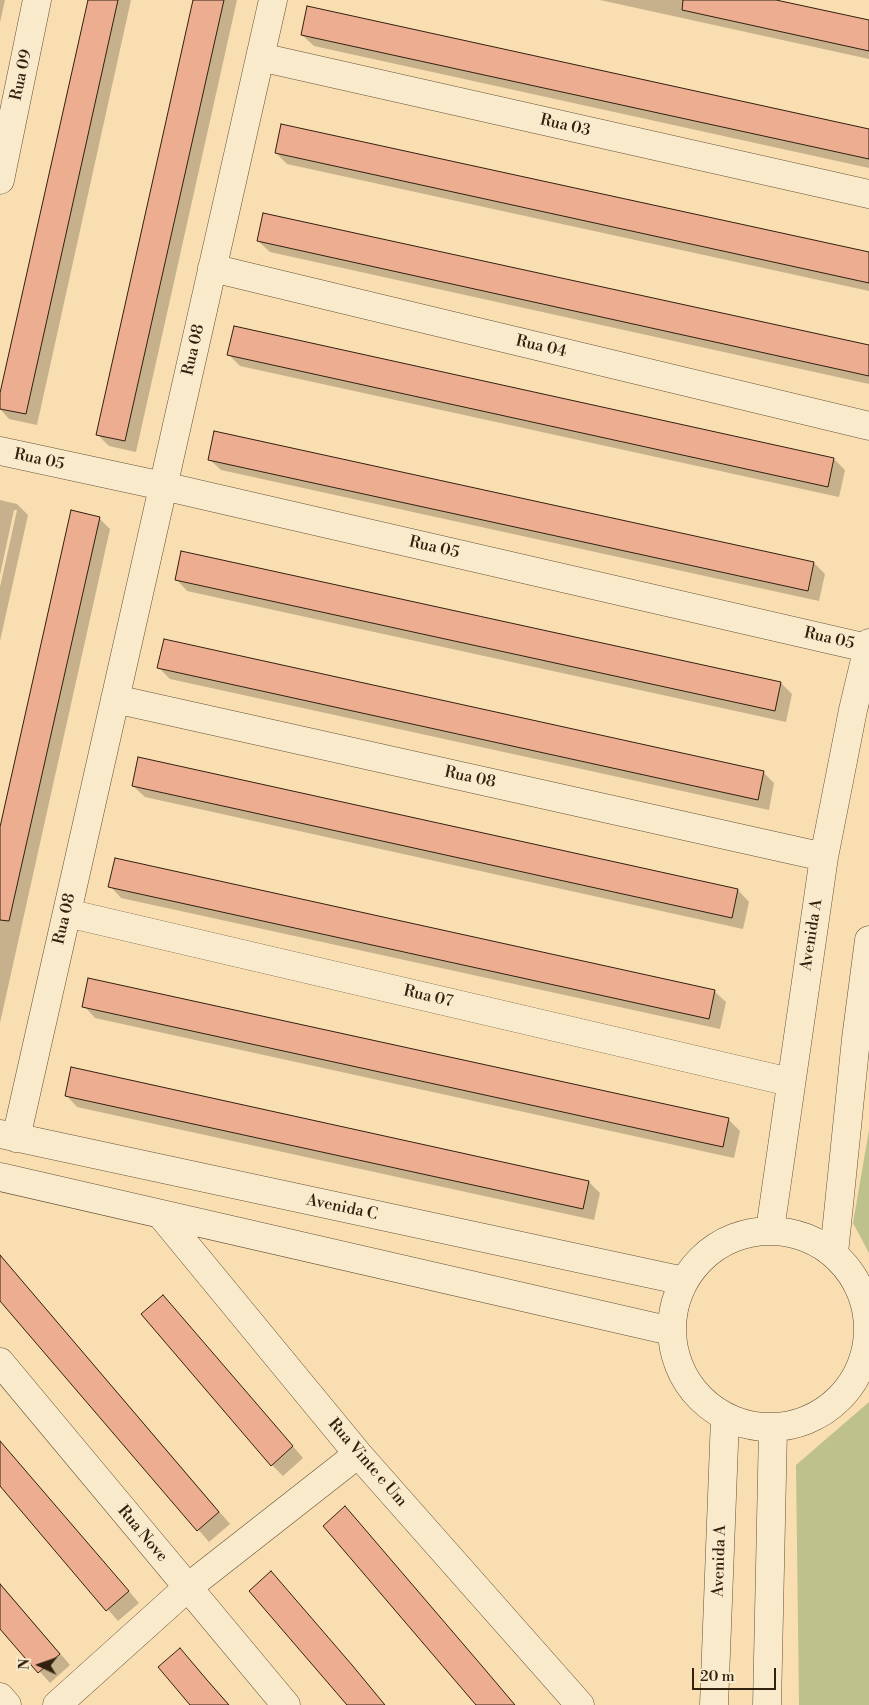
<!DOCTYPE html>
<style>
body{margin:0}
#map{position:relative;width:869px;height:1705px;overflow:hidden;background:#f8deb0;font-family:"Libre Bodoni",serif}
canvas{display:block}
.north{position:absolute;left:15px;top:1640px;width:50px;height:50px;-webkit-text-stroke:4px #faeacc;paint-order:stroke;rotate:273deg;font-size:14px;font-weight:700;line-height:20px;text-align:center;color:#32210f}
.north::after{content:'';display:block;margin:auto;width:18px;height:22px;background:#32210f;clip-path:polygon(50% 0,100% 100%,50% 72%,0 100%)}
.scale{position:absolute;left:692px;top:1668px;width:84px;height:22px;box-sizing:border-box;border:2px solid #32210f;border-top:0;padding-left:6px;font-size:15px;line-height:18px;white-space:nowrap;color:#32210f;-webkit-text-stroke:4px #faeacc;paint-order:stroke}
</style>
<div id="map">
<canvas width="869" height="1705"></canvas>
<div class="north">N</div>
<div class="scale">20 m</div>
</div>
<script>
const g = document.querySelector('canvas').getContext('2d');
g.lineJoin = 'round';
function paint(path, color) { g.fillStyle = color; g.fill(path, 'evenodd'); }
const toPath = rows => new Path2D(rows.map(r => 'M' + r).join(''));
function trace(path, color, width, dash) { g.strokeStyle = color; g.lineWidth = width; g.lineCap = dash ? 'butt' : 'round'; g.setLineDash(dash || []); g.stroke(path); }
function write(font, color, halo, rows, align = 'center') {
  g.font = font + ' "Libre Bodoni",serif'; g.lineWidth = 4; g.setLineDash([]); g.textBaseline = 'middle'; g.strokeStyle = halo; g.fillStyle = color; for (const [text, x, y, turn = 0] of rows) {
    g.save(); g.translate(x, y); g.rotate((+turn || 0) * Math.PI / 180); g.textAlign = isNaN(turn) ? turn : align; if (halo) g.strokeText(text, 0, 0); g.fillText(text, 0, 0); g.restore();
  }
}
const green = toPath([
 [869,1130,869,1253,853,1223],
 [869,1402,869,1705,799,1705,796,1465]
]);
const shadow = toPath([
 [0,0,5,0,0,22],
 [89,0,131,0,37,425,9,419,0,409,0,399],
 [195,0,237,0,136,452,109,446,98,435],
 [600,0,770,0,869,22,869,59],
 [302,35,869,130,869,168,314,46],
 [276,153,869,254,869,291,287,164],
 [258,241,869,347,869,384,270,252],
 [229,355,834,459,845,470,839,497,240,366],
 [209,459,814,563,825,574,819,601,221,470],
 [0,500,17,504,28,515,0,641,0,587,17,510,14,510,0,575],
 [99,518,110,529,0,1023,0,834],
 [182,552,781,683,792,694,786,722,187,591,176,579],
 [159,668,763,772,774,783,769,810,170,679],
 [139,759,738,890,749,902,743,929,145,797,133,786],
 [110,886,714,991,726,1002,720,1029,121,898],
 [84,1006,729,1120,740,1131,734,1158,95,1018],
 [72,1068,589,1182,600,1193,594,1220,77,1107,66,1095],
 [0,1255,230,1524,209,1542,0,1299],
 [163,1296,303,1458,283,1476,272,1465],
 [0,1441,139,1603,118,1621,0,1485],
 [345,1508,356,1519,515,1705,478,1705],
 [0,1583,70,1665,50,1683,0,1627],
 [180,1649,191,1661,229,1705,192,1705]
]);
const building = toPath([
 [88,0,118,0,26,414,0,409,0,393,88,0],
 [193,0,224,0,125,441,96,435,193,0],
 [683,0,776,0,869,20,869,51,682,10,683,0],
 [307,6,869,129,869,159,301,35,307,6],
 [281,124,869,252,869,283,275,153,281,124],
 [263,213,869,345,869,376,257,241,263,213],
 [234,326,834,458,828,487,227,355,234,326],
 [214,431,814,562,808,591,208,460,214,431],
 [71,510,100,517,9,921,0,920,0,827,71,510],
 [181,551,781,682,775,711,175,580,181,551],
 [164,639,764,771,758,800,157,668,164,639],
 [138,757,738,889,732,918,132,786,138,757],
 [115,858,715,990,709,1019,108,887,115,858],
 [88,978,729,1118,723,1147,82,1007,88,978],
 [71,1067,589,1181,583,1209,65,1096,71,1067],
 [0,1255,219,1512,197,1531,0,1301,0,1255],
 [163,1295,293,1446,271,1466,141,1314,163,1295],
 [0,1441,129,1591,106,1611,0,1486,0,1441],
 [345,1506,482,1666,515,1705,476,1705,323,1526,345,1506],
 [271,1571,352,1665,385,1705,347,1705,249,1591,271,1571],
 [0,1584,60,1654,38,1673,0,1629,0,1584],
 [180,1648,207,1680,229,1705,190,1705,158,1667,180,1648]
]);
const minor = toPath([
 [260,57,869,194],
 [0,180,37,0],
 [212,268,869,426],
 [0,451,163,486,867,648],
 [115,699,824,857],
 [67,913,790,1082],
 [0,1134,684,1281],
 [16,1138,273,0],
 [0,1177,671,1331],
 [162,1216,358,1454,580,1705],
 [770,1230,824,857,853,710,869,643],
 '672 1329a98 98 0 1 1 196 0a98 98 0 1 1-196 0Z',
 [834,1253,856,1039,869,940],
 [0,1362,286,1705],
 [0,1697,7,1705],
 [57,1705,187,1588,358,1454],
 [714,1705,725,1418],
 [767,1705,773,1429]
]);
const streetNames = [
 ["Rua 09",22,75,-78],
 ["Rua 03",565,126,13],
 ["Rua 04",541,347,13],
 ["Rua 08",194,350,-77],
 ["Rua 05",39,460,12],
 ["Rua 05",434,548,13],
 ["Rua 05",829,639,13],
 ["Rua 08",470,778,12],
 ["Rua 08",65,919,-77],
 ["Avenida A",812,935,-81],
 ["Rua 07",428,997,13],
 ["Avenida C",342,1208,12],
 ["Rua Vinte e Um",367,1463,49],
 ["Rua Nove",142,1534,50],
 ["Avenida A",720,1561,-88]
];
paint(green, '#bec18b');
paint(shadow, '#0003');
paint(building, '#ecad91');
trace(building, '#32210f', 1);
trace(minor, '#645037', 29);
trace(minor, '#faeacc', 28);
write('16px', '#32210f', '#faeacc', streetNames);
</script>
